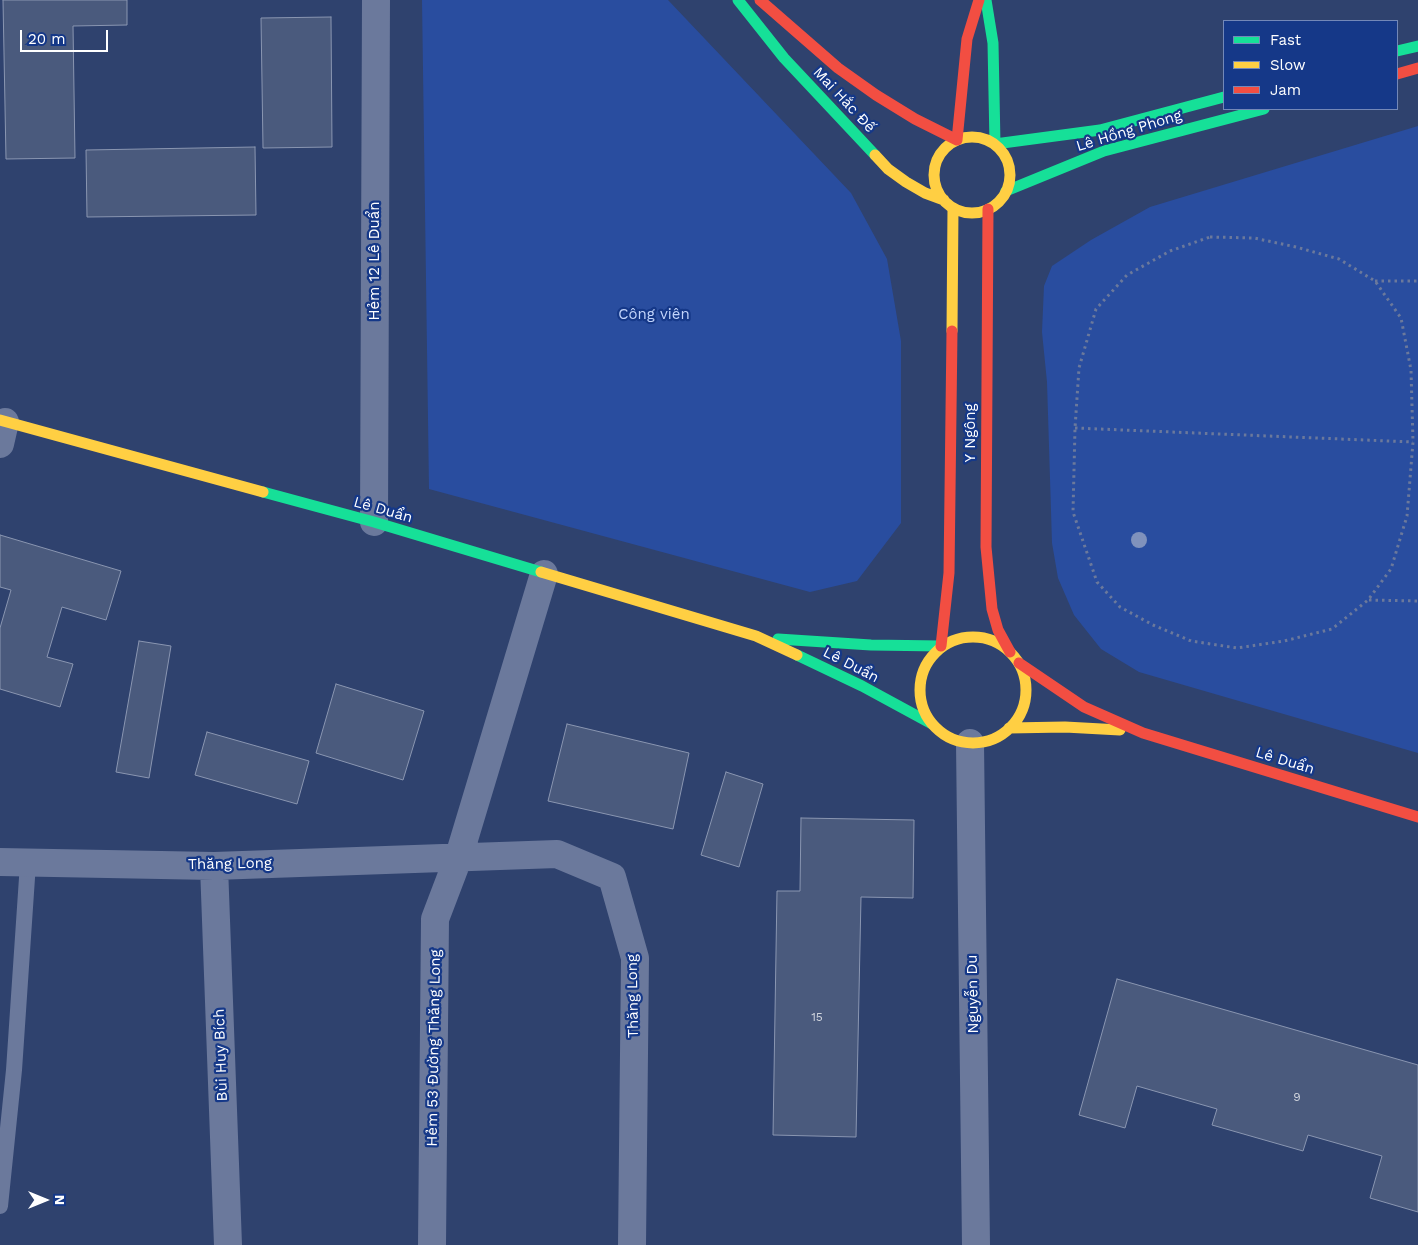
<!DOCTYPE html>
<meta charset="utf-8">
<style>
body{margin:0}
#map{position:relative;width:1418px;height:1245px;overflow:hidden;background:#2f426e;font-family:"Work Sans",sans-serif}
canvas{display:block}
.legend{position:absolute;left:1223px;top:20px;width:175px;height:90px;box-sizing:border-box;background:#153888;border:1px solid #7388b8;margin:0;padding:6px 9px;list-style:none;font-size:15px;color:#fff}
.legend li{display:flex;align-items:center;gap:10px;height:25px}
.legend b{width:25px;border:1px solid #7388b8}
.north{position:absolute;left:20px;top:1175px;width:50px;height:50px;-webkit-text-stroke:4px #153888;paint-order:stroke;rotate:90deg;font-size:14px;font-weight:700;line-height:20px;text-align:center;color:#fff}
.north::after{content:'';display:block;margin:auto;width:18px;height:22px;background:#fff;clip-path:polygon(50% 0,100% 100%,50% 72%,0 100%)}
.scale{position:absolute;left:20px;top:30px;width:88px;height:22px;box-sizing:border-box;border:2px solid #fff;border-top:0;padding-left:6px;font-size:15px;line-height:18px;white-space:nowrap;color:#fff;-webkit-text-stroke:4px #153888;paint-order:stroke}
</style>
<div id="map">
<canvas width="1418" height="1245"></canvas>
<ul class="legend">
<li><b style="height:6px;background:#16e098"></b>Fast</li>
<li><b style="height:6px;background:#ffcf43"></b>Slow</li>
<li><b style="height:6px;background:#f24e42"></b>Jam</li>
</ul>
<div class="north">N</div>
<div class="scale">20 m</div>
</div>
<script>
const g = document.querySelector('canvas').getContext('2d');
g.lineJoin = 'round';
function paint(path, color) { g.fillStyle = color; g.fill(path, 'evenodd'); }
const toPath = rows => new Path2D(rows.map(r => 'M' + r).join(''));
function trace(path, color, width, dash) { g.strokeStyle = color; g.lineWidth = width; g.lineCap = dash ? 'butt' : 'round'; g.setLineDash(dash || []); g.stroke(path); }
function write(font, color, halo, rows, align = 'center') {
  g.font = font + ' "Work Sans",sans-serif'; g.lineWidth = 4.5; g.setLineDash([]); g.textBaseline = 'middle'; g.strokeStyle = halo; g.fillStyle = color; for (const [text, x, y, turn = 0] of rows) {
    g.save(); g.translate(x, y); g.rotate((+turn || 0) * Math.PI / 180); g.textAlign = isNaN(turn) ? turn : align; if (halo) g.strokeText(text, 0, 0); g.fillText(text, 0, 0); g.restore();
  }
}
const green = toPath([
 [422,0,668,0,851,193,887,259,901,341,901,523,857,581,810,592,429,489],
 [1418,126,1418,753,1139,672,1101,649,1074,615,1058,578,1052,543,1047,382,1042,332,1044,286,1052,266,1091,240,1150,207]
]);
const building = toPath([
 [3,0,127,0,127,25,73,26,75,158,6,159,3,0],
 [331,17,332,147,263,148,261,18,331,17],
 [255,147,256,215,87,217,86,150,255,147],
 [0,535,121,571,106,620,62,607,47,657,73,664,60,707,0,689,0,628,11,590,0,587,0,535],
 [139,641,171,646,149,778,116,772,139,641],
 [336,684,424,711,403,780,316,753,336,684],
 [567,724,689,753,673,829,548,801,567,724],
 [207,732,309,761,297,804,195,775,207,732],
 [726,772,763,784,739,867,701,855,726,772],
 [801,818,914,820,913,898,861,897,856,1137,773,1135,777,891,800,891,801,818],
 [1117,979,1418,1065,1418,1212,1370,1198,1382,1156,1308,1135,1303,1151,1212,1125,1217,1109,1137,1086,1125,1128,1079,1115,1117,979]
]);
const path = toPath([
 [1210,237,1254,238,1296,247,1339,259,1375,281,1401,318,1411,370,1413,442,1407,516,1391,569,1368,600,1332,629,1284,641,1237,648,1191,641,1153,625,1120,607,1097,582,1073,512,1075,428,1079,368,1096,309,1127,275,1170,251,1210,237],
 [1375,281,1418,281],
 [1075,428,1413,442],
 [1369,600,1418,601]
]);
const lane = toPath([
 [0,1206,14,1070,28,863]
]);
const street = toPath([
 [0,444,5,422],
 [374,522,376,0],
 [970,743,976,1245],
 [0,862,214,866,557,854,612,877,635,958,632,1245],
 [214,866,228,1245],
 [432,1245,435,919,459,856,544,574]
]);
const fast = toPath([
 [738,0,784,58,875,155],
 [986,0,993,43,995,144],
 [1397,51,1418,46],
 [995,144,1100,130,1224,97],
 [1006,191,1104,151,1264,109],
 [263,492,374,522,541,572],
 [778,639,871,645,941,646],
 [797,655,862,686,932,724]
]);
const slow = toPath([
 '934 175a38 38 0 1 1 76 0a38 38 0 1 1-76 0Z',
 [875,155,888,169,906,182,925,193,944,200],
 [952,331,953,208],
 [0,420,263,492],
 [541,572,756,636,797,655],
 '920 690a53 53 0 1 1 106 0a53 53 0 1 1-106 0Z',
 [1009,728,1065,727,1120,730]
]);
const jam = toPath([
 [760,0,838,68,876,95,915,119,957,140],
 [1397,74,1418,68],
 [957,140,967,39,979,0],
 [988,209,986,547,992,609,998,630,1010,652],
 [941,646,949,573,952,331],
 [1019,663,1084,707,1143,733,1418,817]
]);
const trees = [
 [1139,540]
];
const numberNames = [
 ["15",817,1017],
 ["9",1297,1097]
];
const streetNames = [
 ["Mai Hắc Đế",844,100,47],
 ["Lê Hồng Phong",1129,131,-17],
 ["Hẻm 12 Lê Duẩn",375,261,-90],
 ["Y Ngông",971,433,-90],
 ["Lê Duẩn",383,510,16],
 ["Lê Duẩn",851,665,27],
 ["Lê Duẩn",1285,761,17],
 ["Thăng Long",230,864,-1],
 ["Nguyễn Du",973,994,-91],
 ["Thăng Long",633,996,-91],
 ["Hẻm 53 Đường Thăng Long",434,1048,-89],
 ["Bùi Huy Bích",221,1055,-92]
];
const parkNames = [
 ["Công viên",654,315]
];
paint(green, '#294d9f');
paint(building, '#4a5a7d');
trace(building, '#8a96b1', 1);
trace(path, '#6b799c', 3, [2.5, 4]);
trace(lane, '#6b799c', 16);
trace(street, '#6b799c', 28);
trace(fast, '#16e098', 11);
trace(slow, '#ffcf43', 11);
trace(jam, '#f24e42', 11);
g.fillStyle = '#8092bc';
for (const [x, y] of trees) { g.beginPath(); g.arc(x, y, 8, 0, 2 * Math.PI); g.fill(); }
write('12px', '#d2d6de', null, numberNames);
write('15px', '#fff', '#153888', streetNames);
write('15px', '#c2d4fb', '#153888', parkNames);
</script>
